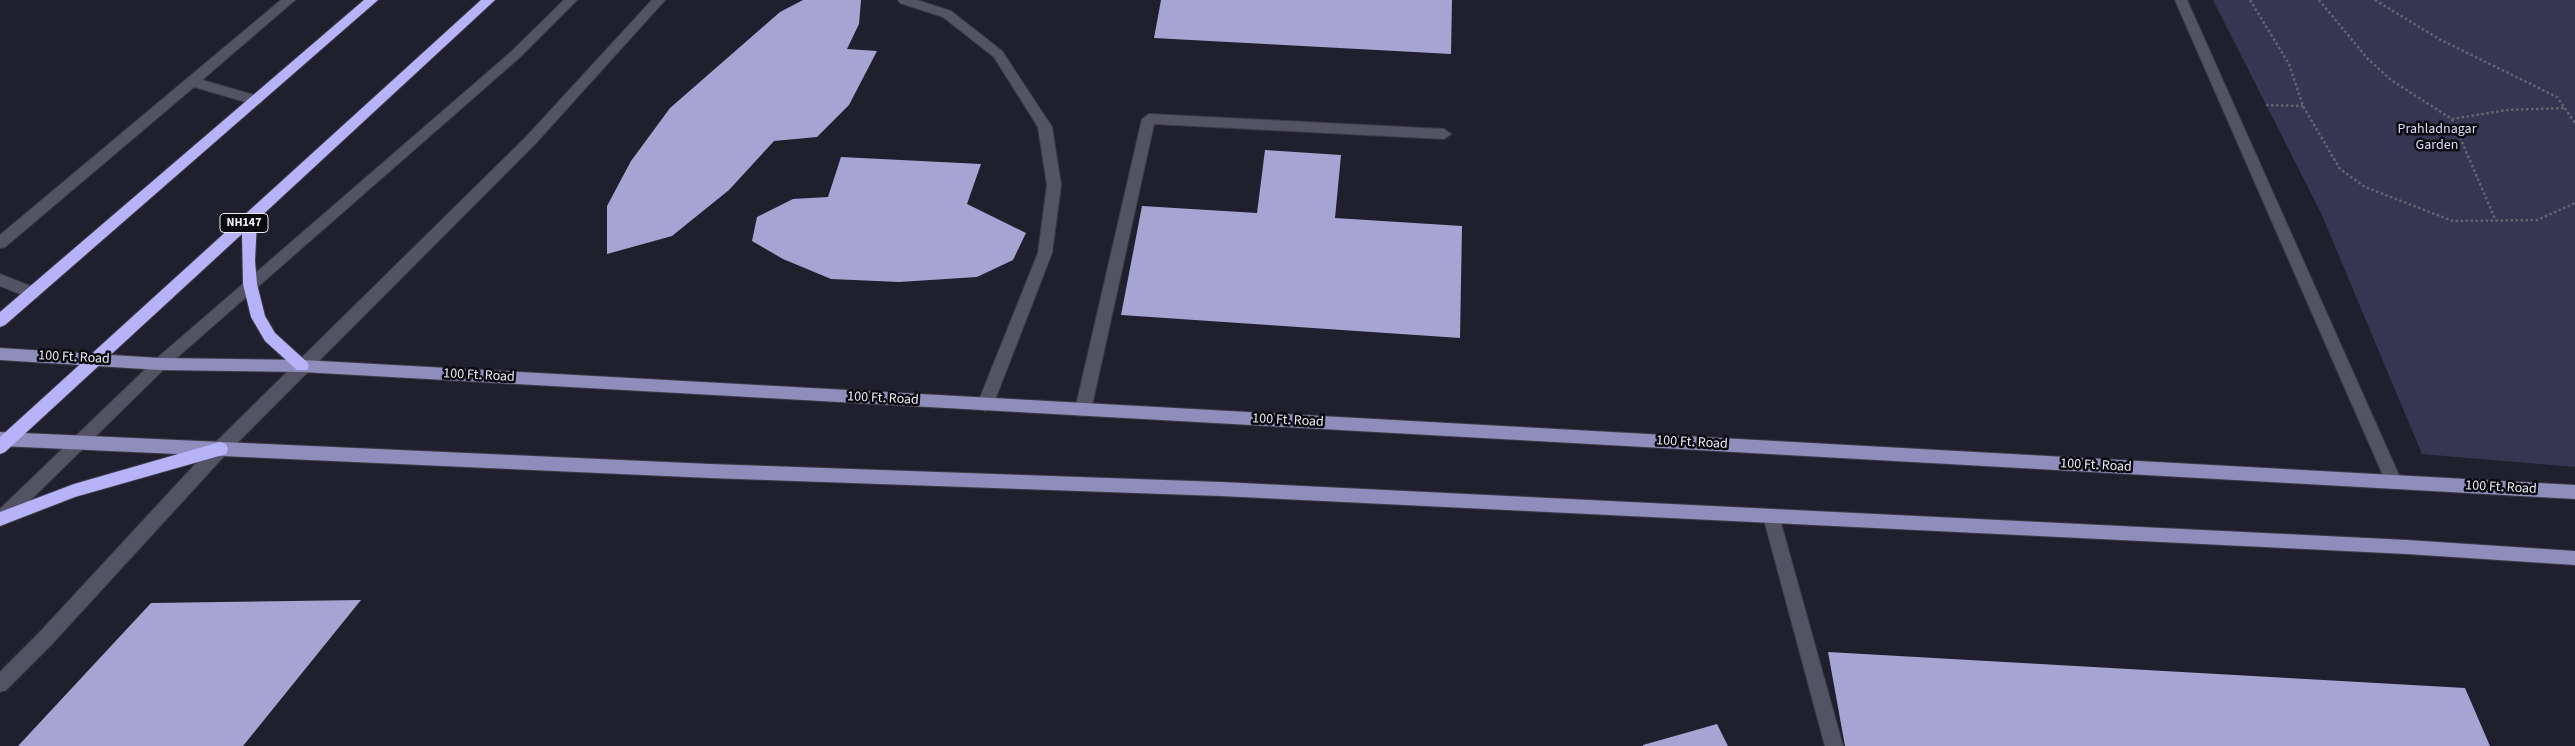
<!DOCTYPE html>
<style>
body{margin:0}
canvas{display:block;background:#201f2d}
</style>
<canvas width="2575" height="746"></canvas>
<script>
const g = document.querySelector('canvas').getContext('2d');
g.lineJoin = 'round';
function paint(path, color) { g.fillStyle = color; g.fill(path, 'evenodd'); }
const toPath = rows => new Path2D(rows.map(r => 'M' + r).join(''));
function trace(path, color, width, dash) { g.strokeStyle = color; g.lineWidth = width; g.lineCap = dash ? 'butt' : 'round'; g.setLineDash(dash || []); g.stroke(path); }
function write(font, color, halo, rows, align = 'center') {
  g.font = font + ' "Source Sans 3",sans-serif'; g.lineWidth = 5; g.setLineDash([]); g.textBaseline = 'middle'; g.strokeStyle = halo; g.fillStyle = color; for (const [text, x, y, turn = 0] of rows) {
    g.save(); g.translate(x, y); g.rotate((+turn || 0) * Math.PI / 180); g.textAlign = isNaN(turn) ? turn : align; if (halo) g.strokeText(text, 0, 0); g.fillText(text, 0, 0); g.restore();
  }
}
const green = toPath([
 [2213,0,2575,0,2575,467,2422,454,2321,213]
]);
const building = toPath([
 [803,0,861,0,859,24,847,49,877,51,849,105,817,137,774,141,729,190,672,236,607,254,607,206,631,161,670,108,780,12],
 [1161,0,1452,0,1451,54,1154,38],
 [1265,150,1341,155,1335,218,1462,226,1460,338,1121,315,1142,206,1257,213],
 [841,157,981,164,967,204,1026,233,1013,260,977,277,899,282,831,279,783,259,752,241,757,217,793,199,828,197],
 [361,600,243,746,18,746,151,603],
 [1828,652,2465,688,2490,746,1845,746],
 [1717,724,1728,746,1643,746,1643,745]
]);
const path = toPath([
 [2250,0,2289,64,2303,106,2340,169,2365,187,2453,221,2537,220,2575,203],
 [2319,0,2367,58,2391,80,2452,119,2507,110,2566,108],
 [2375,0,2439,39,2557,97,2575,123],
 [2266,105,2303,106],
 [2452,119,2496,221]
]);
const minor = toPath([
 [281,0,295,0,202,80,261,97,262,100,261,103,256,105,194,87,5,247,0,248,0,235,281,0],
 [564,0,577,0,519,58,165,368,6,524,0,526,0,509,155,360,511,52,564,0],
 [652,0,665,0,536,143,226,454,51,645,6,690,0,692,0,672,39,633,214,444,526,137,652,0],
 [898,0,917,0,951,11,1002,51,1052,127,1061,185,1052,253,993,405,990,409,985,411,980,409,977,405,1038,253,1047,185,1038,127,994,57,943,17,900,3,898,0],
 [2175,0,2187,0,2402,482,2400,487,2394,489,2388,487,2386,482,2175,0],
 [1149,114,1444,129,1451,134,1444,139,1154,124,1091,410,1088,415,1083,416,1078,415,1075,410,1142,119,1149,114],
 [0,274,38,289,40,293,38,297,33,299,0,286,0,274],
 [1771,509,1777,511,1779,516,1843,746,1825,746,1763,516,1765,511,1771,509]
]);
const major = toPath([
 [0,348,160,358,302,360,2575,485,2575,499,302,372,160,370,0,360,0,348],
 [0,432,710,464,1221,482,2407,540,2575,551,2575,565,2407,554,1221,496,710,478,0,446,0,432]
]);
const highway = toPath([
 [364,0,378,0,5,325,0,327,0,312,364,0],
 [481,0,495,0,257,220,255,261,257,284,265,316,275,333,307,362,309,366,307,370,297,370,265,341,251,317,243,284,242,234,5,452,0,454,0,437,481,0],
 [220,442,226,444,228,449,226,454,75,497,0,526,0,512,74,484,220,442]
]);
const shields = [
 [244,223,48]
];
const shieldNames = [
 ["NH147",244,223]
];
const parkNames = [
 ["Prahladnagar",2437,130],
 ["Garden",2437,146]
];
const streetNames = [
 ["100 Ft. Road",74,358,3],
 ["100 Ft. Road",479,376,3],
 ["100 Ft. Road",883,399,3],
 ["100 Ft. Road",1288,421,3],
 ["100 Ft. Road",1692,443,3],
 ["100 Ft. Road",2096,466,3],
 ["100 Ft. Road",2501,488,3]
];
paint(green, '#373652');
paint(building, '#a5a4d3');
trace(minor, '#3c3b46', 2);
trace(major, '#3c3b46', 2);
trace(highway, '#3c3b46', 2);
trace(path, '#646370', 2.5, [2.5, 2.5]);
paint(minor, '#535363');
paint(major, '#8e8dbc');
paint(highway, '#b6b3f8');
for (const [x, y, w] of shields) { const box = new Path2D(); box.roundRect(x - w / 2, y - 9.5, w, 19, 4); g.fillStyle = '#0a0a10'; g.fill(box); trace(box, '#ececf6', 1); }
write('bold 12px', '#ececf6', null, shieldNames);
write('14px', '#dddcf9', '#0a0a10', parkNames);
write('14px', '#ececf6', '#0a0a10', streetNames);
</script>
